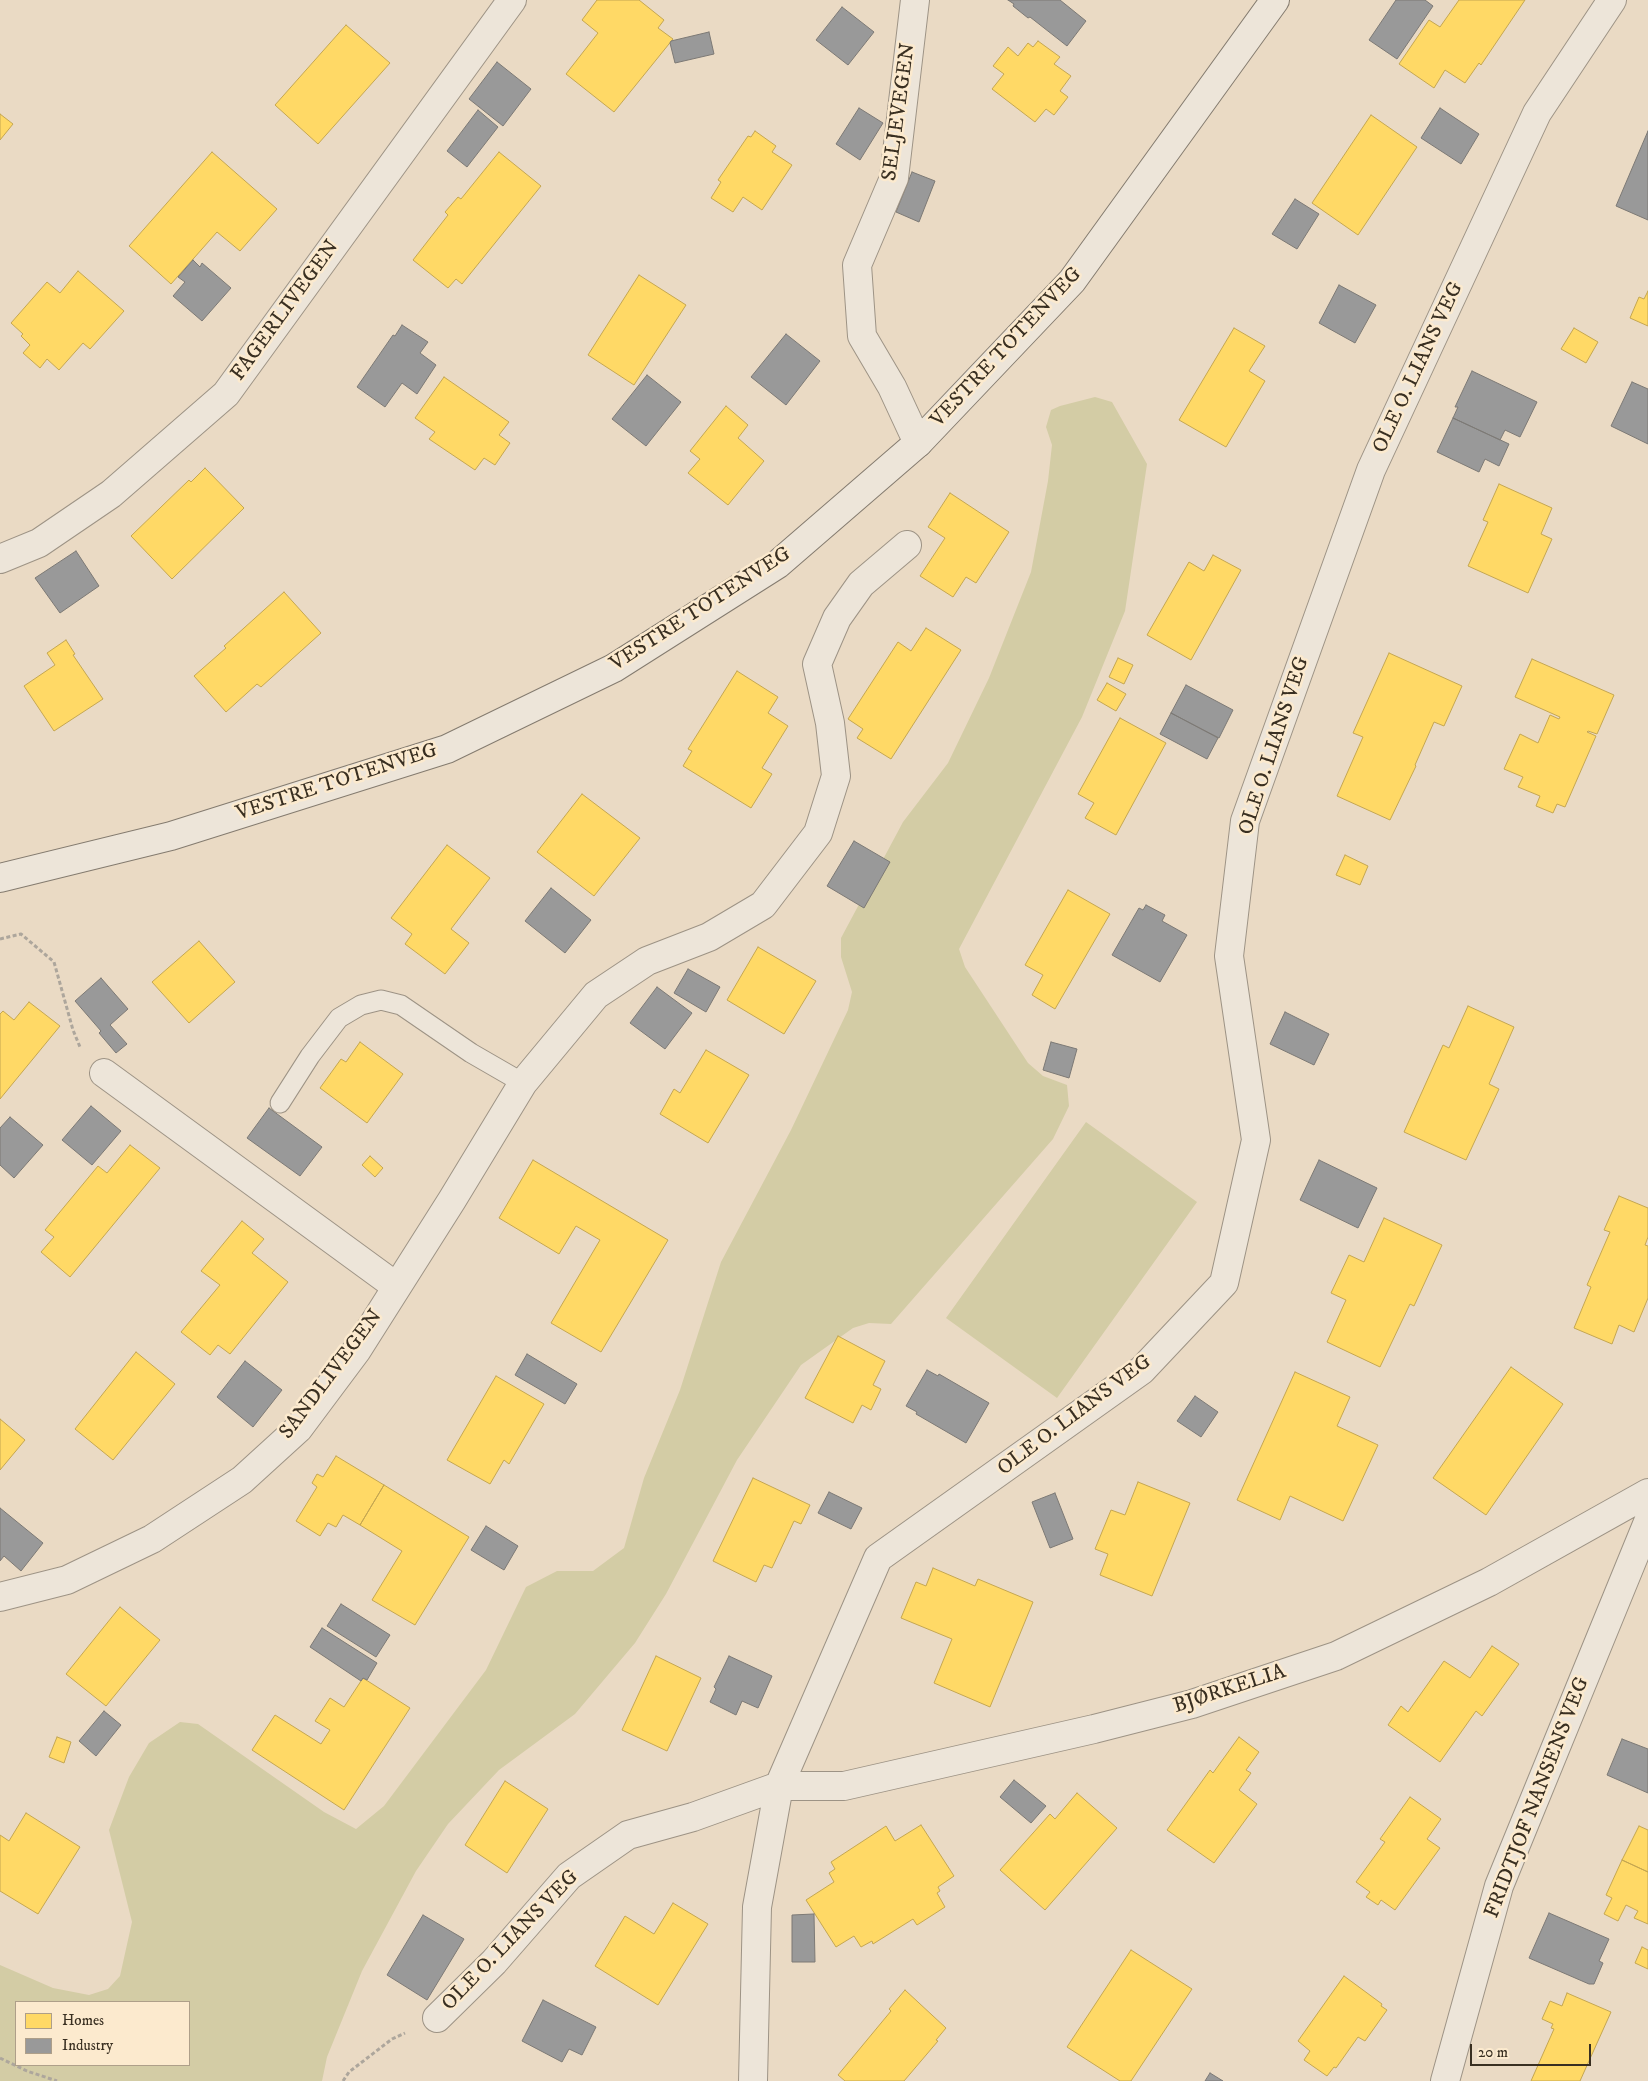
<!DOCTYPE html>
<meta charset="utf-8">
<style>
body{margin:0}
#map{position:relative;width:1648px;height:2081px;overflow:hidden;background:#eadac4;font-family:"IM FELL DW Pica",serif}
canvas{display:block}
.legend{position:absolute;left:15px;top:2001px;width:175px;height:65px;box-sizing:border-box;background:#fceace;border:1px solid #ae9f89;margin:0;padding:6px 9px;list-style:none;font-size:15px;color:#392f21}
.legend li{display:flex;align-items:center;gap:10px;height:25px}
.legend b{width:25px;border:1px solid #ae9f89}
.scale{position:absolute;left:1470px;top:2044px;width:121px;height:22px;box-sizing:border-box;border:2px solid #392f21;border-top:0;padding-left:6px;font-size:15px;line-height:18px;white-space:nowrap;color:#392f21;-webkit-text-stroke:4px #fceace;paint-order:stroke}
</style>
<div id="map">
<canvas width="1648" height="2081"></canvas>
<ul class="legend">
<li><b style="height:14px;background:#ffd966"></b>Homes</li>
<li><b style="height:14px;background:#999"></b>Industry</li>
</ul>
<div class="scale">20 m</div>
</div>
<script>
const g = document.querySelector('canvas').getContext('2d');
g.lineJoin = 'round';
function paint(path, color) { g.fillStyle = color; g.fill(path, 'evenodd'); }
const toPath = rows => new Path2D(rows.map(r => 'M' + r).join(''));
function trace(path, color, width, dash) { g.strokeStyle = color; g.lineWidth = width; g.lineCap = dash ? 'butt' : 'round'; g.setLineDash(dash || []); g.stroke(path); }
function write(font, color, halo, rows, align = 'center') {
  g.font = font + ' "IM FELL DW Pica",serif'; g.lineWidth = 5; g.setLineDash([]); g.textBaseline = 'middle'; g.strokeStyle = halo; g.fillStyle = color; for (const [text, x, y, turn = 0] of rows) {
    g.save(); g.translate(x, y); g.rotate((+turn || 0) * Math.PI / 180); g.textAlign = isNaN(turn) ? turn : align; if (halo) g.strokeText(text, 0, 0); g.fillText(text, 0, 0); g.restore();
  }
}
const green = toPath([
 [1095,397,1112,402,1147,464,1125,611,1082,717,959,949,965,967,1028,1063,1043,1076,1067,1085,1069,1106,1053,1139,891,1324,869,1323,853,1328,801,1365,737,1460,666,1594,635,1643,575,1714,499,1770,448,1824,416,1871,362,1971,327,2057,322,2081,0,2081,0,1965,53,1988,89,1995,108,1989,120,1976,132,1922,109,1830,129,1777,149,1743,180,1722,198,1724,324,1812,356,1829,384,1806,486,1670,526,1587,557,1571,593,1571,624,1548,644,1478,680,1390,721,1262,791,1130,848,1010,852,992,841,957,841,938,903,822,948,763,989,678,1031,572,1048,481,1052,445,1046,427,1051,410,1060,406],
 [16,2002,189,2002,189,2065,16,2065],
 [1086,1122,1197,1202,1057,1398,946,1318]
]);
const homes = toPath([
 [597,0,639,0,664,20,658,28,673,39,614,112,566,74,598,33,582,20,597,0],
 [1459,0,1525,0,1481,65,1479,63,1465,83,1445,70,1434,88,1399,64,1429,20,1440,27,1459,0],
 [346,25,390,63,318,144,275,105,346,25],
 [1038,41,1060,57,1054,64,1071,76,1060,91,1068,97,1054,115,1046,109,1035,122,992,89,1004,74,993,66,1008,47,1018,56,1028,43,1033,47,1038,41],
 [0,114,13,124,0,140,0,114],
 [1371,115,1417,147,1358,235,1312,203,1371,115],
 [755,131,776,146,772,152,792,165,762,210,743,197,733,212,711,198,721,182,718,180,748,136,751,137,755,131],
 [212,152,277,209,240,251,217,232,171,284,129,246,212,152],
 [499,152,541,186,462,284,456,279,448,288,413,260,448,215,445,212,458,197,461,199,499,152],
 [78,271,124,311,90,349,83,343,59,370,47,359,40,368,23,353,30,345,21,336,23,334,11,323,47,282,60,293,78,271],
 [639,275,686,305,634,385,588,355,639,275],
 [1648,291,1648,326,1630,318,1639,297,1644,299,1648,291],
 [1234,328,1265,346,1249,371,1265,381,1226,447,1179,420,1234,328],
 [1574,328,1598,342,1586,363,1561,349,1574,328],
 [444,377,509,422,499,435,510,443,495,465,484,458,475,470,429,439,435,432,415,418,444,377],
 [726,406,748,425,738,438,764,461,728,505,688,473,700,459,690,451,726,406],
 [205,468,244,508,172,579,131,536,189,480,191,482,205,468],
 [1499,484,1552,508,1541,534,1552,539,1528,593,1468,566,1488,522,1483,520,1499,484],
 [950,493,1009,532,976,583,966,577,953,597,920,576,945,538,928,527,950,493],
 [1213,555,1241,570,1191,660,1147,635,1189,562,1204,571,1213,555],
 [284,592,321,633,261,687,257,684,226,712,194,676,226,648,224,646,284,592],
 [926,628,961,650,891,759,857,738,863,729,848,719,898,642,911,651,926,628],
 [66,640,75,654,73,655,103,699,54,731,24,686,55,665,47,653,66,640],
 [1389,653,1462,686,1444,726,1434,722,1415,765,1416,766,1390,820,1337,796,1363,737,1353,733,1389,653],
 [1118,658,1133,665,1124,684,1109,677,1118,658],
 [1532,659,1614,695,1597,734,1588,731,1587,732,1596,736,1565,807,1557,804,1553,813,1536,806,1540,796,1518,787,1523,777,1504,769,1520,734,1538,743,1550,715,1559,719,1560,717,1515,697,1532,659],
 [737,671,778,697,768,713,788,726,762,768,772,774,751,808,683,766,692,751,688,749,737,671],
 [1107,683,1126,694,1116,711,1097,700,1107,683],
 [1120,718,1166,743,1116,835,1085,818,1094,803,1078,794,1120,718],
 [582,794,640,838,594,896,537,852,582,794],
 [447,845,490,878,451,929,469,943,445,974,405,944,412,934,391,918,447,845],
 [1345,855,1368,866,1360,885,1336,875,1345,855],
 [1068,890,1110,914,1055,1009,1032,995,1043,975,1025,965,1068,890],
 [199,941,235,982,189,1023,152,982,199,941],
 [758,947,816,981,784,1034,727,1000,758,947],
 [29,1002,60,1026,0,1099,0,1014,3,1011,14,1020,29,1002],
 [1468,1006,1514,1027,1489,1084,1499,1089,1466,1160,1404,1132,1443,1045,1449,1048,1468,1006],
 [360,1042,403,1074,367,1123,320,1088,341,1059,346,1062,360,1042],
 [706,1050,749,1075,708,1143,660,1114,674,1089,680,1093,706,1050],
 [130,1145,160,1168,70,1277,41,1252,54,1237,45,1230,98,1166,107,1173,130,1145],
 [370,1156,383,1168,375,1177,362,1165,370,1156],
 [533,1160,668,1240,601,1352,551,1323,600,1240,576,1226,559,1254,499,1218,533,1160],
 [1619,1196,1648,1208,1648,1237,1645,1245,1648,1246,1648,1298,1634,1332,1619,1325,1612,1344,1574,1328,1591,1287,1587,1285,1610,1232,1604,1230,1619,1196],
 [1384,1218,1442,1245,1414,1306,1410,1304,1380,1367,1327,1342,1346,1300,1331,1293,1349,1255,1364,1262,1384,1218],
 [242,1221,264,1239,252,1253,288,1282,230,1354,218,1345,210,1355,181,1332,220,1285,201,1271,242,1221],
 [838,1336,885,1361,873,1385,881,1389,871,1410,862,1405,853,1423,805,1398,838,1336],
 [136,1352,175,1384,113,1460,75,1429,136,1352],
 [1511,1367,1563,1404,1486,1515,1433,1478,1511,1367],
 [1295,1372,1350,1397,1337,1426,1378,1445,1343,1521,1290,1496,1280,1520,1237,1500,1295,1372],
 [496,1376,544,1404,509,1464,504,1460,490,1484,447,1460,496,1376],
 [0,1419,25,1440,0,1470,0,1419],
 [336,1456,384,1485,360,1525,343,1515,336,1527,328,1523,320,1536,296,1521,317,1487,312,1483,317,1474,323,1477,336,1456],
 [753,1478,810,1505,801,1524,794,1521,772,1568,764,1565,756,1582,713,1561,753,1478],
 [1138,1482,1190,1503,1152,1596,1100,1575,1108,1554,1095,1549,1111,1510,1125,1515,1138,1482],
 [384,1485,469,1537,415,1625,372,1600,402,1551,360,1525,384,1485],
 [933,1568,975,1586,978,1579,1033,1602,990,1707,934,1683,952,1639,901,1618,916,1582,926,1586,933,1568],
 [120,1607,160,1640,106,1706,66,1674,120,1607],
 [1492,1646,1519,1664,1482,1716,1476,1711,1440,1762,1388,1725,1401,1706,1408,1712,1444,1661,1470,1678,1492,1646],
 [656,1656,701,1678,667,1751,622,1730,656,1656],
 [363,1678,410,1708,344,1810,252,1750,275,1715,321,1744,330,1730,315,1721,330,1698,344,1707,363,1678],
 [57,1737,71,1742,64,1763,49,1757,57,1737],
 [1239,1737,1259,1752,1246,1770,1251,1773,1239,1790,1257,1804,1214,1863,1167,1830,1210,1770,1213,1773,1239,1737],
 [505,1781,548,1809,507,1873,465,1845,505,1781],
 [1077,1793,1117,1828,1045,1910,1000,1870,1050,1814,1055,1819,1077,1793],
 [1410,1797,1441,1819,1427,1839,1440,1848,1395,1910,1381,1900,1378,1905,1366,1897,1370,1892,1356,1882,1385,1842,1380,1839,1410,1797],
 [26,1813,80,1847,38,1914,0,1891,0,1835,9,1841,26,1813],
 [921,1825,954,1876,938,1887,940,1891,937,1893,945,1907,917,1925,913,1919,873,1944,872,1941,861,1947,854,1936,836,1947,806,1900,834,1882,829,1873,835,1869,831,1862,886,1826,895,1841,921,1825],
 [1639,1826,1648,1830,1648,1872,1622,1860,1639,1826],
 [1622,1860,1648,1872,1648,1924,1634,1918,1638,1911,1626,1905,1618,1921,1604,1914,1612,1898,1606,1895,1622,1860],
 [673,1903,708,1924,658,2005,595,1966,625,1916,654,1934,673,1903],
 [1642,1947,1648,1950,1648,1969,1635,1963,1642,1947],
 [1131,1950,1192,1989,1131,2081,1120,2081,1067,2047,1131,1950],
 [1344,1976,1382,2004,1381,2006,1387,2010,1365,2041,1358,2037,1336,2068,1334,2067,1327,2076,1304,2060,1310,2051,1298,2041,1344,1976],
 [905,1990,946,2028,936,2040,938,2041,904,2081,845,2081,838,2075,891,2011,889,2009,905,1990],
 [1567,1993,1611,2012,1580,2081,1531,2081,1554,2029,1551,2028,1553,2024,1542,2019,1550,2001,1562,2006,1567,1993]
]);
const industry = toPath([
 [1008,0,1060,0,1086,21,1067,46,1030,17,1028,18,1013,6,1014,4,1008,0],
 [1396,0,1425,0,1433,6,1397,59,1369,40,1396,0],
 [842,7,874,32,848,65,816,40,842,7],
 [709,32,714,54,675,63,670,43,671,41,709,32],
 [497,62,531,89,503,126,469,99,497,62],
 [859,108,883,123,860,160,836,144,859,108],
 [1440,108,1479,134,1461,164,1421,138,1440,108],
 [478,110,498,127,467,167,447,151,478,110],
 [1648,131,1648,220,1616,206,1648,131],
 [912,172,935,181,919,222,896,212,912,172],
 [1295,199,1319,214,1297,249,1272,234,1295,199],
 [193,260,200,267,202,263,231,288,202,321,173,296,185,282,178,277,193,260],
 [1339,285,1376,305,1355,343,1319,323,1339,285],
 [402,325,428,342,420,353,436,365,417,394,402,383,385,407,357,387,393,335,395,336,402,325],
 [786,334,820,361,786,405,751,377,786,334],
 [1472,371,1537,402,1520,437,1505,430,1500,440,1453,418,1458,407,1455,407,1472,371],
 [647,375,681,402,646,446,612,419,647,375],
 [1632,382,1648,389,1648,444,1611,426,1632,382],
 [1453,418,1509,444,1499,466,1485,459,1479,472,1437,452,1453,418],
 [76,551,99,586,60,613,35,578,76,551],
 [1186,685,1233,710,1219,738,1171,713,1186,685],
 [1171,713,1218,738,1207,759,1160,734,1171,713],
 [854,841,890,862,864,908,827,886,854,841],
 [551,888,591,920,565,953,525,921,551,888],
 [1146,905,1165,915,1162,921,1187,935,1160,982,1112,955,1139,908,1143,910,1146,905],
 [688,969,720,987,706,1012,674,993,688,969],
 [101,978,128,1009,110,1025,127,1044,116,1053,99,1033,101,1031,75,1001,101,978],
 [657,987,692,1013,665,1049,630,1023,657,987],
 [1285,1012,1329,1034,1314,1065,1270,1044,1285,1012],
 [1051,1042,1077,1049,1069,1078,1043,1070,1051,1042],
 [91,1106,121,1131,92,1165,62,1140,91,1106],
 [269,1108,322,1147,300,1176,247,1138,269,1108],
 [10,1117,43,1145,14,1178,0,1165,0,1128,10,1117],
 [1319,1160,1377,1188,1358,1228,1300,1200,1319,1160],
 [527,1354,577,1384,565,1404,515,1375,527,1354],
 [245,1361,282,1390,253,1427,217,1397,245,1361],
 [927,1370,938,1376,939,1374,989,1403,966,1443,916,1414,917,1412,906,1406,927,1370],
 [1195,1396,1218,1412,1201,1437,1177,1421,1195,1396],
 [829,1492,862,1508,851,1529,818,1513,829,1492],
 [1055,1493,1073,1539,1050,1548,1032,1502,1055,1493],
 [0,1508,43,1543,21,1571,4,1556,0,1561,0,1508],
 [486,1526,518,1546,504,1570,471,1550,486,1526],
 [341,1604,390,1635,376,1657,327,1626,341,1604],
 [322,1628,377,1663,367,1680,363,1678,361,1681,310,1647,322,1628],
 [729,1656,772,1676,758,1708,742,1701,736,1715,710,1702,716,1689,714,1687,729,1656],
 [104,1711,121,1725,96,1756,79,1741,104,1711],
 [1622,1739,1648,1749,1648,1793,1607,1775,1622,1739],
 [1014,1780,1046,1806,1031,1823,1000,1797,1014,1780],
 [1549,1913,1609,1939,1599,1961,1603,1963,1594,1984,1589,1984,1529,1958,1549,1913],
 [814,1914,815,1962,792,1962,792,1915,814,1914],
 [423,1915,464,1939,427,2000,387,1975,423,1915],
 [543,2000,596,2027,582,2055,569,2049,562,2062,522,2041,543,2000],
 [1210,2073,1223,2081,1205,2081,1210,2073]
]);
const path = toPath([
 [0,939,21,934,54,962,73,1030,80,1047],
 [0,2058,27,2071,57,2081],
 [343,2081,349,2072,392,2039,405,2033]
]);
const lane = toPath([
 [280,1103,310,1056,339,1018,361,1005,381,1000,401,1005,471,1053,523,1083]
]);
const street = toPath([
 [915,0,894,178,857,265,862,336,892,387,918,443],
 [0,559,39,543,111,494,226,394,512,0],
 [104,1073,397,1287],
 [0,1597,67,1580,152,1539,242,1480,298,1429,357,1350,452,1200,523,1083,596,995,647,961,709,937,763,905,818,833,836,776,830,723,817,664,837,618,861,584,907,545],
 [437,2018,494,1962,569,1876,628,1835,693,1817,779,1786,844,1786,1094,1729,1192,1704,1336,1656,1489,1582,1648,1493],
 [753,2081,757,1907,779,1786,878,1558,1142,1370,1224,1283,1256,1140,1229,956,1245,821,1371,470,1537,113,1612,0],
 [1445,2081,1499,1886,1648,1522]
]);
const secondary = toPath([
 [0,878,171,836,447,749,614,668,778,564,918,443,1072,281,1275,0]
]);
const streetNames = [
 ["SELJEVEGEN",900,112,-82],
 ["FAGERLIVEGEN",286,311,-54],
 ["VESTRE TOTENVEG",1007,348,-47],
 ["OLE O. LIANS VEG",1419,368,-65],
 ["VESTRE TOTENVEG",701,610,-33],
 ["OLE O. LIANS VEG",1275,746,-72],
 ["VESTRE TOTENVEG",337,783,-18],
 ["SANDLIVEGEN",332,1375,-53],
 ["OLE O. LIANS VEG",1075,1416,-37],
 ["BJØRKELIA",1230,1690,-18],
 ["FRIDTJOF NANSENS VEG",1538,1798,-69],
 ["OLE O. LIANS VEG",511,1941,-46]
];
paint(green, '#d3cca5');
paint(homes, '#ffd966');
trace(homes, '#c4a651', 1);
paint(industry, '#999');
trace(industry, '#7c7975', 1);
trace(lane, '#9d9385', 21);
trace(street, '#9d9385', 30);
trace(secondary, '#847b6f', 30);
trace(path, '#ada69c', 3, [4, 2.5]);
trace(lane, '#ede5d9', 19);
trace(street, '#ede5d9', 28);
trace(secondary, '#ede5d9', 28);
write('21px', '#392f21', '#fceace', streetNames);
</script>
